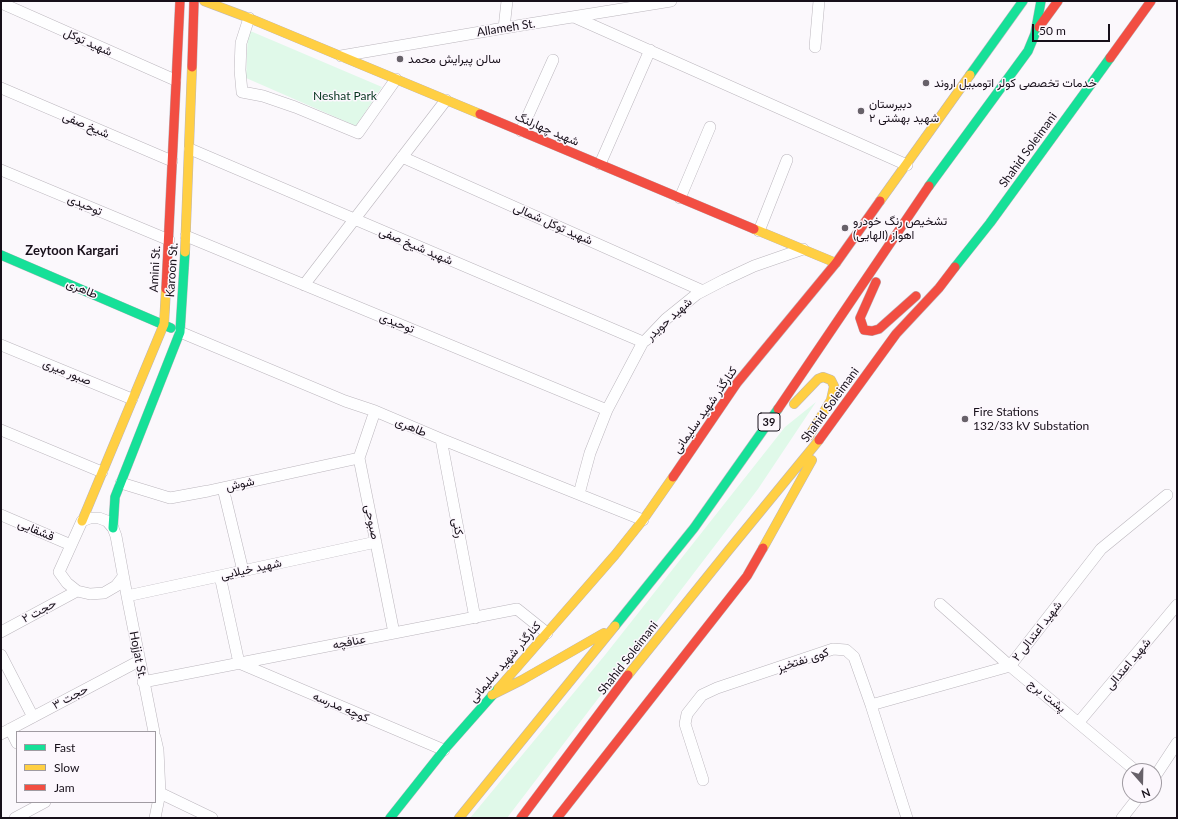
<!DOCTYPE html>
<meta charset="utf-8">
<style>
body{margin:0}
#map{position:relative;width:1178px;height:819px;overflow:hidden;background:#fbf8fc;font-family:Lato,sans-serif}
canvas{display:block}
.frame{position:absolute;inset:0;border:2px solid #17101a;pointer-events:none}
.legend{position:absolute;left:16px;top:731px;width:140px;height:72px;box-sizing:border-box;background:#fcf7fd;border:1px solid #a09ba2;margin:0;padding:5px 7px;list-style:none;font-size:12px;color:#17101a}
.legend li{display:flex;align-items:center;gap:8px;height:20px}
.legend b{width:20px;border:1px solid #a09ba2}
.north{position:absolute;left:1122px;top:763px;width:40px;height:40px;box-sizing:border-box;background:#fcf7fd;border:1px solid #a09ba2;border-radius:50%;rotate:160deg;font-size:11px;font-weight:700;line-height:16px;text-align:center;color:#17101a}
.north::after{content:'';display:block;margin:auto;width:14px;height:18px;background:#676169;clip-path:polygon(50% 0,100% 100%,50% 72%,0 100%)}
.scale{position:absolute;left:1032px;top:24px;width:78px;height:18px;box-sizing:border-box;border:2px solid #17101a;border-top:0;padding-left:5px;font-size:12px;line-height:14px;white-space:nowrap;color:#17101a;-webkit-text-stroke:3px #fcf7fd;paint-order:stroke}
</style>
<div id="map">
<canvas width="1178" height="819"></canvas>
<div class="frame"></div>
<ul class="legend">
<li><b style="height:5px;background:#16e098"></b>Fast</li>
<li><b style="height:5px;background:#ffcf43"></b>Slow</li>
<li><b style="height:5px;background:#f24e42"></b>Jam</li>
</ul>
<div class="north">N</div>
<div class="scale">50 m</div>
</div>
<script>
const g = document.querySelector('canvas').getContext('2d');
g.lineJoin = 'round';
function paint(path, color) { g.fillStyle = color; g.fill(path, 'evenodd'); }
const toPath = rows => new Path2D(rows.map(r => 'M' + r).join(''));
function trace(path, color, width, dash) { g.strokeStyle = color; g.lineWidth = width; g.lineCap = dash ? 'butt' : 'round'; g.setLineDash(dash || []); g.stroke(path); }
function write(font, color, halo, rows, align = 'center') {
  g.font = font + ' Lato,Vazirmatn,sans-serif'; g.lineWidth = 3; g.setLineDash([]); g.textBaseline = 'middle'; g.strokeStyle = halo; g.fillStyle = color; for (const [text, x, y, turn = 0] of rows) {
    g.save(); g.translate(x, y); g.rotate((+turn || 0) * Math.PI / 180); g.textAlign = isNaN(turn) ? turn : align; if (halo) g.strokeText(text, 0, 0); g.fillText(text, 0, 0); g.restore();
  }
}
const green = toPath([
 [248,30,382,87,356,126,246,78],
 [816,402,758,489,507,818,470,818,605,655,785,427]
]);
const street = toPath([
 [1,3,175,80],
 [574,17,907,165],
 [249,18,241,43,240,70,242,92,263,96,295,107,358,133,396,79],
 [504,28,507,1],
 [815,47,819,1],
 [341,56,504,28,671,1],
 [1,88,172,161],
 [521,131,553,60],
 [190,149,643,342],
 [402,157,703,291],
 [600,164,650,50],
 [1,170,169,240],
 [680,198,710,127],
 [759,231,787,160],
 [186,236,607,410],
 [304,285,446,100],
 [180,332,345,401,375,411,441,439,643,520],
 [1,345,132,399],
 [375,411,359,458,394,633],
 [1,430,102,472],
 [441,439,475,618],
 [121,483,170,498,208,491,359,458],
 [223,488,243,571],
 [579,494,584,475,590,453,607,410,643,342,646,340,666,319,697,294,724,280,754,266,803,249],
 [1,515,71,545],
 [220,576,239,663],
 [123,577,116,586,104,593,90,594,77,591,67,583,59,572,82,521,90,518,99,518,107,521,113,528,116,536,127,596,154,732],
 [127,596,376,542],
 [940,604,1010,666,1136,771],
 [1,632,77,591],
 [1,655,33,717],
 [239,663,444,750],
 [143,682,517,609,547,633],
 [871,705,1010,666,1101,549,1167,495],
 [1079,722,1177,605],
 [10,729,17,743],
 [1,734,139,661],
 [1154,778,1177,743],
 [703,780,685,724,687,714,702,695,717,688,833,649,846,650,854,657,871,705,907,818],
 [160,793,212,818],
 [15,818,45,802],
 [155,818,160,793,158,750,155,737],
 [1122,818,1140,795]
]);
const fast = toPath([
 [970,75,1023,1],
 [929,186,1028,51,1035,34,1041,1],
 [1,255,171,328],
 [955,267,990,223,1110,58],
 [113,528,115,497,180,332,185,252],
 [615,626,694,528,778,409],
 [390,818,444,750,498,689]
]);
const slow = toPath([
 [204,1,249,18,480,114],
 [880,201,970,75],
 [754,229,836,263],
 [185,252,192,67],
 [794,404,818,379,823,377,831,380,834,386,831,400,809,436],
 [82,521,164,324,166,289],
 [763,548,812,460],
 [628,675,728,551,819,440],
 [498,689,615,555,643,520,673,477],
 [492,695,522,680,604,633],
 [459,818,615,626]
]);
const jam = toPath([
 [1039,27,1058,1],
 [1110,58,1151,1],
 [192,67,194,1],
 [480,114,754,229],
 [876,282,860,318,864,330,872,331,879,329,916,296],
 [166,289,180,1],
 [778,409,929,186],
 [819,440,896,334,939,288,955,267],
 [673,477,737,383,836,263,880,201],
 [521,818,628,675],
 [557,818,747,576,763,548]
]);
const markers = [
 [400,59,4,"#676169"],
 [926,83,4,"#676169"],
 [861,111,4,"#676169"],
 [845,228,4,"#676169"],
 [965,419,4,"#676169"]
];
const shields = [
 [769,422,22]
];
const shieldNames = [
 ["39",769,422]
];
const streetNames = [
 ["Allameh St.",506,28,-9],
 ["شهید توکل",88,42,24],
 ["شیخ صفی",86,125,23],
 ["شهید چهارلنگ",547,129,23],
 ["Shahid Soleimani",1028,150,-54],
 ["توحیدی",85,205,23],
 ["شهید توکل شمالی",553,224,24],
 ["شهید شیخ صفی",416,246,23],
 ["Amini St.",155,269,-87],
 ["Karoon St.",172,270,-86],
 ["طاهری",82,289,23],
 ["شهید حویدر",669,319,-42],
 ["توحیدی",397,323,22],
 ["صبور میری",67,372,22],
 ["Shahid Soleimani",830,405,-54],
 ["کنارگذر شهید سلیمانی",705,410,-55],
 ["طاهری",411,427,23],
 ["شوش",240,484,-12],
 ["صبوحی",372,522,79],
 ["رکنی",458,528,79],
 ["قشقایی",36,530,23],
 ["شهید خیلایی",251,569,-12],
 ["حجت ۲",39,611,-28],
 ["شهید اعتدالی ۲",1037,631,-52],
 ["عنافچه",349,642,-11],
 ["Hojjat St.",138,655,79],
 ["Shahid Soleimani",628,658,-52],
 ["کوی نفتخیز",803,660,-18],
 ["کنارگذر شهید سلیمانی",505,662,-49],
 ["شهید اعتدالی",1128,664,-50],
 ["پشت برج",1047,696,39],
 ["حجت ۳",70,697,-28],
 ["کوچه مدرسه",341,707,23]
];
const poiNames = [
 ["سالن پیرایش محمد",408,59],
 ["خدمات تخصصی کولر اتومبیل اروند",934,83],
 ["دبیرستان",869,104],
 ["شهید بهشتی ۲",869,118],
 ["تشخیص رنگ خودرو",853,221],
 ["اهواز (الهایی)",853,235],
 ["Fire Stations",973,412],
 ["132/33 kV Substation",973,426]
];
const parkNames = [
 ["Neshat Park",345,96]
];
const neighbourhoodNames = [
 ["Zeytoon Kargari",72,251]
];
paint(green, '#e0f9e9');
trace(street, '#bbb6bd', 12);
trace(fast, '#bbb6bd', 10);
trace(slow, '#bbb6bd', 10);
trace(jam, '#bbb6bd', 10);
trace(street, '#fefeff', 11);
trace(fast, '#16e098', 9);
trace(slow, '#ffcf43', 9);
trace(jam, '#f24e42', 9);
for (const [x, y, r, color] of markers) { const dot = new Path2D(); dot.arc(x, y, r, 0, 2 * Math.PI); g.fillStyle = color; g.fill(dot); trace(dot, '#fcf7fd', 1.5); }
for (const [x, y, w] of shields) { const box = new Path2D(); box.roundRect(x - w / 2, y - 9, w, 18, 3); g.fillStyle = '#fcf7fd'; g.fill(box); trace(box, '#17101a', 1); }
write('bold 11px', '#17101a', null, shieldNames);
write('12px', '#17101a', '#fcf7fd', streetNames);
write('12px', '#17101a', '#fcf7fd', poiNames, 'left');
write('12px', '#04341d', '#fcf7fd', parkNames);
write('bold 13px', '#17101a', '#fcf7fd', neighbourhoodNames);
</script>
